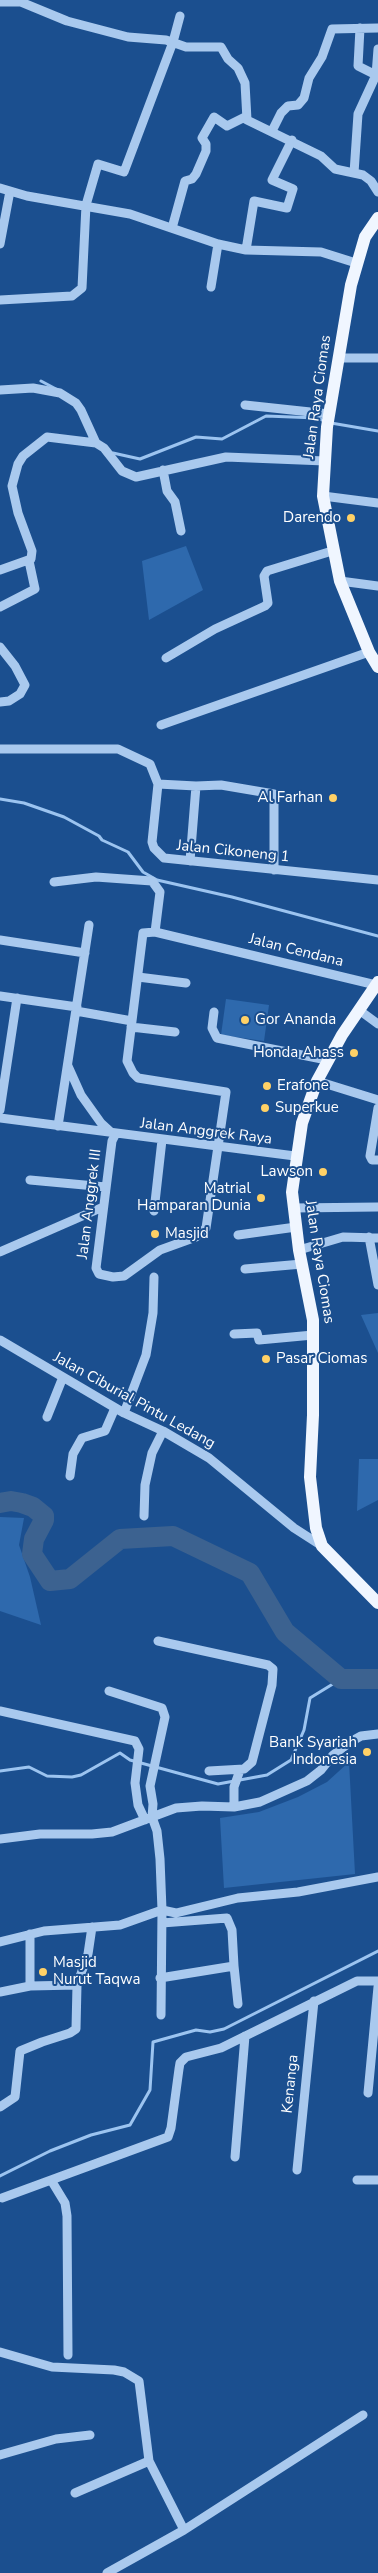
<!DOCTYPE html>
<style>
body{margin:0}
canvas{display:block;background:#1b4f8f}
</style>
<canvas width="378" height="2573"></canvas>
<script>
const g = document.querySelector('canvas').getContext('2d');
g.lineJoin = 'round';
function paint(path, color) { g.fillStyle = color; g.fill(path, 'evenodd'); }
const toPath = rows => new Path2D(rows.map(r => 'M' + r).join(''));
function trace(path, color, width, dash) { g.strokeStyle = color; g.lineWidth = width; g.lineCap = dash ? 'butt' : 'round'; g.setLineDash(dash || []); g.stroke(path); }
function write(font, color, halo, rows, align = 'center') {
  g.font = font + ' "Nunito Sans",sans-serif'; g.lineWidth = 4; g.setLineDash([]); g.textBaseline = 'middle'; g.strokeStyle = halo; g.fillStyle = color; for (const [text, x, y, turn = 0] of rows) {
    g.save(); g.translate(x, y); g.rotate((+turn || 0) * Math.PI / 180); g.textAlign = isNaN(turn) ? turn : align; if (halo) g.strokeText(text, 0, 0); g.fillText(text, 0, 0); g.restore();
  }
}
const green = toPath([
 [186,546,203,590,149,620,142,561],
 [226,999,269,1005,264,1041,221,1035],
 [378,1313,378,1353,361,1315],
 [359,1459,378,1459,378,1500,357,1511],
 [0,1517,24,1518,19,1545,30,1577,41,1625,0,1611],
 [349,1762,355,1874,224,1888,220,1818,259,1812,298,1797,327,1782]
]);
const stream = toPath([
 [41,381,56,389],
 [331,423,378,431],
 [113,453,140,459,196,437,222,439,266,416,317,418,325,421],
 [0,799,24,803,64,817,99,836,102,840,128,852,143,872,157,880,232,897,378,936],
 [0,1771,29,1767,47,1776,72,1777,81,1775,120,1753,130,1760,218,1784,267,1775,291,1760,304,1730,310,1698,341,1679],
 [0,2176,50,2151,91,2135,130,2125,150,2090,153,2042,196,2030,210,2032,224,2029,378,1951]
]);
const river = toPath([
 [0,1503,11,1501,22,1503,33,1507,44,1516,44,1520,34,1539,32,1554,50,1581,70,1579,120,1539,173,1536,250,1573,285,1632,341,1679,378,1679]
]);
const minor = toPath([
 [0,2,21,2,67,21,128,37,166,40,186,47,221,47,228,59,238,68,245,83,247,120,321,156,335,169,363,175,371,181,378,192],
 [360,28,358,66,378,76],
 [272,131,281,113,288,106,298,105,304,98,309,78,322,57,332,29,378,28],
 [354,173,358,114,376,75,378,49],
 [0,188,27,196,130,214,218,244,246,250,321,252,356,263],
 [172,228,185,181,192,179,196,174,206,151,206,144,202,138,214,117,227,126,245,117],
 [0,244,10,191],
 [246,250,254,201,287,208,293,189,272,180,292,140],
 [211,287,218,244],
 [0,300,72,296,82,288,86,205,98,164,124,172,173,42,180,16],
 [340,358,378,358],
 [0,390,33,388,60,393,76,403,81,410,96,443],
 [245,405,329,414],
 [163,470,167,491,175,502,181,531],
 [323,496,378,503],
 [0,570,31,559,32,551,18,513,12,486,18,464,23,456,47,437,96,443,104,448,122,471,136,477,226,457,325,461],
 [340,581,378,586],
 [0,607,35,589,29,561],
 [0,647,15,666,25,685,20,694,9,701,0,702],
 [166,658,215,629,265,606,268,603,264,576,267,571,332,551],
 [161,725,369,652],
 [0,749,118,749,150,764,158,784,152,842,154,848,164,858,378,880],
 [158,784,196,786,190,861],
 [196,786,221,785,274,794,274,870],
 [54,882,96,877,152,881,160,892,155,932],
 [0,940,85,953],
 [138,977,186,983],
 [0,996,77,1007],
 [359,1010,378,1024],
 [76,1011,132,1021],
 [214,1012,212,1028,217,1038,327,1060],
 [131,1027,175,1032],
 [68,1066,81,1095,101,1123,113,1134],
 [317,1081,378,1100],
 [378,1108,370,1156,372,1160,378,1160],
 [0,1110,17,998],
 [0,1118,295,1156],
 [58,1126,89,925],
 [115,1135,112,1141,96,1268,99,1274,113,1277,124,1276,160,1250,196,1237,206,1228,226,1092,138,1078,133,1073,127,1061,143,933,155,932,376,985],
 [30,1180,106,1187],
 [293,1208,378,1207],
 [154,1211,162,1140],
 [238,1235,296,1227],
 [369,1237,378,1285],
 [299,1250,343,1237,378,1238],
 [0,1252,103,1207],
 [245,1269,302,1264],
 [234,1334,257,1333,259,1340,313,1335],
 [0,1340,124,1413,163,1431,209,1458,294,1528,322,1546],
 [124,1413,146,1355,153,1313,154,1277],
 [47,1417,63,1377],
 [70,1476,73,1454,82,1438,105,1431,115,1408],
 [144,1516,145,1485,152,1453,163,1431],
 [158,1641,268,1665,273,1669,272,1685,252,1762,244,1769,209,1771],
 [109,1691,162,1708,165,1717,150,1786,153,1804,152,1817,157,1831,160,1859,162,1910,161,2015],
 [0,1711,135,1741,139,1749,135,1783,138,1805,145,1820],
 [234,1807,234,1787,240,1770],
 [0,1839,40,1834,92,1834,112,1832,176,1808,202,1806,234,1807,260,1802,307,1781,321,1770,333,1755,352,1741,361,1736,378,1734],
 [0,1942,44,1931,120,1925,162,1910,176,1913,238,1898,298,1892,378,1877],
 [234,1966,238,2004],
 [160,1978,234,1966,232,1930,227,1918,162,1923],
 [30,1986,30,1934],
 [0,1992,30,1986,77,1985],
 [368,2093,378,1987],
 [0,2107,15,2097,20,2051,42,2042,70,2033,76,2029,77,1985,88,1954,92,1927],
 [235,2157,245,2036],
 [297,2170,314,2001],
 [51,2180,65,2203,67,2216,68,2355],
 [357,2180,378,2180],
 [2,2198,168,2137,171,2128,179,2069,180,2063,186,2057,221,2048,357,1981,378,1981],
 [0,2352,52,2367,114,2370,124,2372,139,2381,149,2461,75,2493],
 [0,2455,56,2439,90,2435],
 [184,2530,363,2415],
 [107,2573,184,2530,149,2461]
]);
const major = toPath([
 [378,218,365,237,351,285,327,427,323,496,340,581,369,652,378,667],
 [378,982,342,1035,317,1081,302,1123,292,1192,299,1250,313,1320,313,1415,310,1477,316,1528,322,1546,378,1603]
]);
const markers = [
 [351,518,5,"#ffd166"],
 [333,798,5,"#ffd166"],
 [245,1020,5,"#ffd166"],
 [354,1053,5,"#ffd166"],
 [267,1086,5,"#ffd166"],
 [265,1108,5,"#ffd166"],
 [323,1172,5,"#ffd166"],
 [261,1198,5,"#ffd166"],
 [155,1234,5,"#ffd166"],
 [266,1359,5,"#ffd166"],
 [367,1752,5,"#ffd166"],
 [43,1972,5,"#ffd166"]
];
const streetNames = [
 ["Jalan Raya Ciomas",318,397,-82],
 ["Jalan Cikoneng 1",233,852,6],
 ["Jalan Cendana",296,951,14],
 ["Jalan Anggrek Raya",206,1132,7],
 ["Jalan Anggrek III",90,1204,-83],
 ["Jalan Raya Ciomas",319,1262,81],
 ["Jalan Ciburial Pintu Ledang",134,1401,29],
 ["Kenanga",291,2084,-84]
];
const poiNames = [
 ["Darendo",341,518],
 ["Al Farhan",323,798],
 ["Gor Ananda",255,1020,"left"],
 ["Honda Ahass",344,1053],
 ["Erafone",277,1086,"left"],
 ["Superkue",275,1108,"left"],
 ["Lawson",313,1172],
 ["Matrial",251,1189],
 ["Hamparan Dunia",251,1206],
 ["Masjid",165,1234,"left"],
 ["Pasar Ciomas",276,1359,"left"],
 ["Bank Syariah",357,1743],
 ["Indonesia",357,1760],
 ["Masjid",53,1963,"left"],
 ["Nurut Taqwa",53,1980,"left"]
];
paint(green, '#2e69ad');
trace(stream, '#9cc4f0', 3);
trace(river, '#3c6290', 20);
trace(minor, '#a9c9ee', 9);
trace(major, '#f0f6ff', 12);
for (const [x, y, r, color] of markers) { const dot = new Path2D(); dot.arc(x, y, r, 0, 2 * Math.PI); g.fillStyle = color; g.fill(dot); trace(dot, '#1b4f8f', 2); }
write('15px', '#fff', '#1b4f8f', streetNames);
write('15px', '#fff', '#1b4f8f', poiNames, 'right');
</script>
